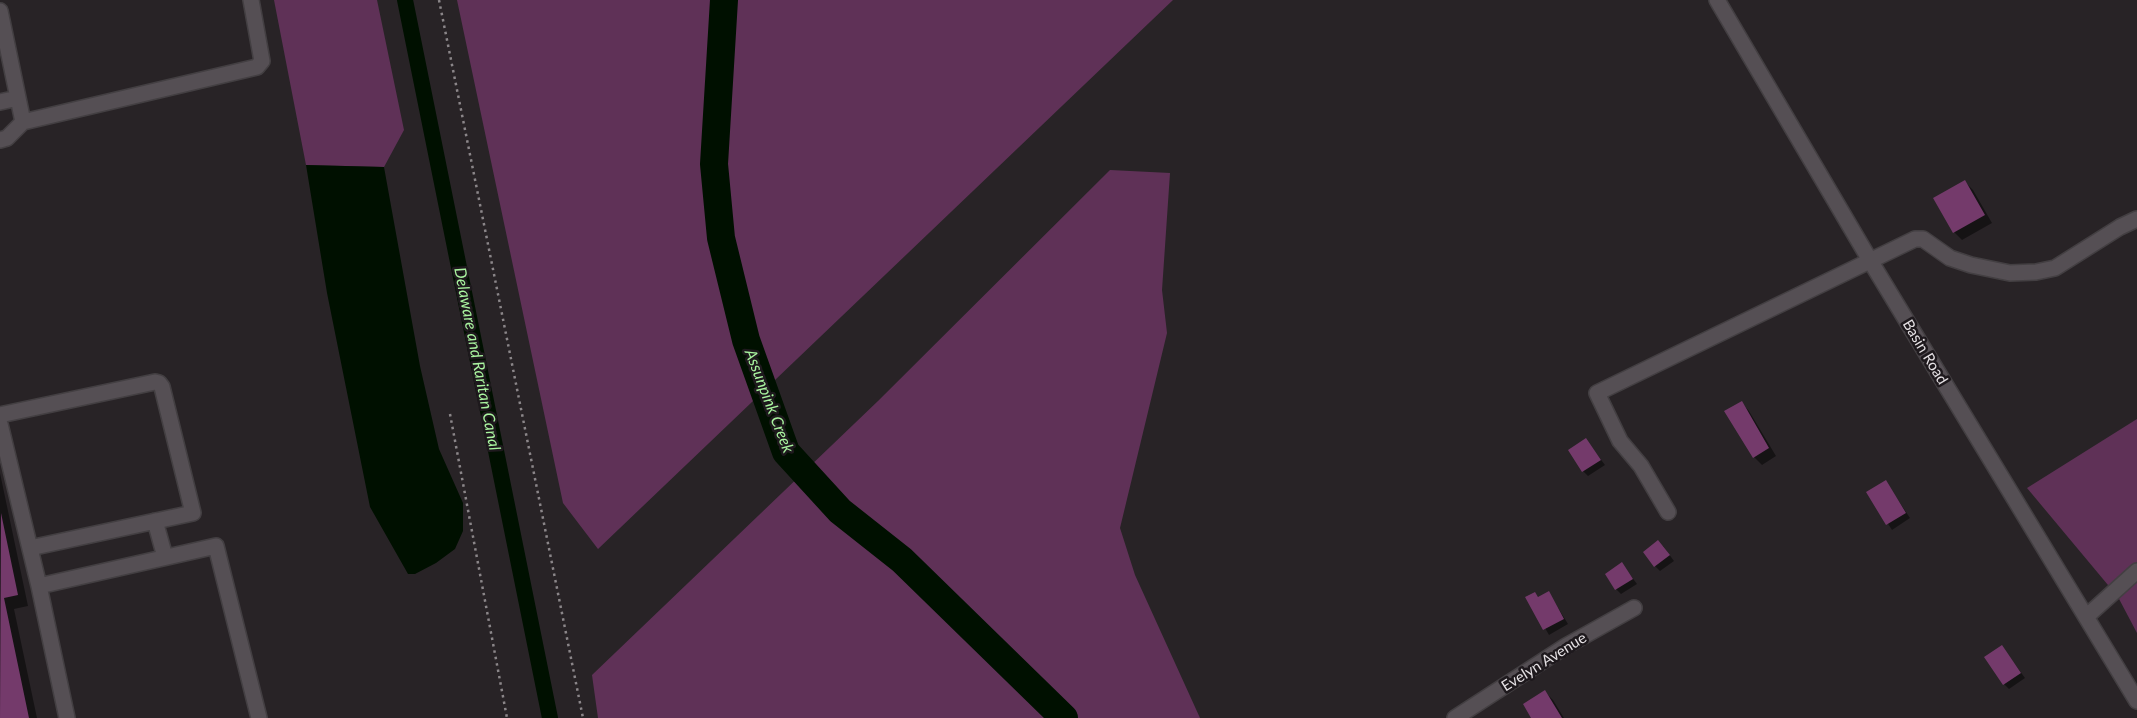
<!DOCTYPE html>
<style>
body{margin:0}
canvas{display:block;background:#282326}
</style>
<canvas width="2137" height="718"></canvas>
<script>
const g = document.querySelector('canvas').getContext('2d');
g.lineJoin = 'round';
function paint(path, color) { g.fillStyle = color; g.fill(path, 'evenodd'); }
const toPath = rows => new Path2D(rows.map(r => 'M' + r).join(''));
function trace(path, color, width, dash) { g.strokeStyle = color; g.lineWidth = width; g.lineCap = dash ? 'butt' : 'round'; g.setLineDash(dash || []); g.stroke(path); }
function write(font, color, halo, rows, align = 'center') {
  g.font = font + ' Lato,sans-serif'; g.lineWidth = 5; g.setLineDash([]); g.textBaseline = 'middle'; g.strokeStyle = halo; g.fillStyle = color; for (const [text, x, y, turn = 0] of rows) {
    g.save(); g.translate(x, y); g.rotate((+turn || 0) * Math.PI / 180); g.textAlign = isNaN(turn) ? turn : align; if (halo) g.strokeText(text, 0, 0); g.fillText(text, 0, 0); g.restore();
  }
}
const green = toPath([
 [274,0,377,0,404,130,384,167,306,165],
 [457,0,1173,0,598,549,563,503],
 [1110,170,1170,173,1162,290,1167,333,1120,528,1135,575,1200,718,598,718,592,675,878,401],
 [2137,419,2137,633,2118,597,2027,488]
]);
const water = toPath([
 [306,165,384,167,420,366,439,449,463,503,463,531,455,549,436,563,415,574,408,574,370,507,327,293]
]);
const shadow = toPath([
 [1965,182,1973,190,1992,223,1962,240,1954,232],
 [1742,403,1749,411,1776,456,1762,465,1754,457],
 [1586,440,1605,465,1588,476,1583,471],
 [0,473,28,606,14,609,37,718,0,718],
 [1886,482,1910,518,1892,530,1868,493],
 [1663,546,1674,561,1660,571,1655,566],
 [1622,564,1637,584,1621,594,1616,589],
 [1535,593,1539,598,1549,593,1568,624,1549,635,1527,597],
 [2002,647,2025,678,2009,689,2004,684],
 [1545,692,1553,700,1564,718,1533,718]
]);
const canal = toPath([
 [405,0,550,718]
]);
const river = toPath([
 [724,0,714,164,721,238,746,340,786,452,840,511,902,560,1064,718]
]);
const building = toPath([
 [1965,180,1985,215,1953,233,1933,198],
 [1742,401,1769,448,1753,458,1724,411],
 [1586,438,1601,460,1582,472,1568,450],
 [1886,480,1906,513,1886,525,1866,492],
 [1,513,18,595,4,598,29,718,0,718],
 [1658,540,1670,555,1654,567,1643,552],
 [1622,562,1633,579,1615,590,1605,574],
 [1549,591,1564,619,1543,630,1525,597,1535,592,1538,597],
 [2002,645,2021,673,2003,685,1984,657],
 [1545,690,1562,718,1531,718,1523,704]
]);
const path = toPath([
 [439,0,583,718],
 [450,414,507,718]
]);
const minor = toPath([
 [1717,0,1871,262,2137,701],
 [0,11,23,122,7,138,0,140],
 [0,102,18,98],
 [23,122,257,67,262,61,251,0],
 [0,415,155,382,159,383,162,387,193,513,30,548],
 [0,424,39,586,216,546,259,718],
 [1668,512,1641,466,1620,441,1597,393,1915,239,1923,239,1950,258,1971,265,2010,273,2036,272,2055,268,2120,227,2137,219],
 [155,521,165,557],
 [39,586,67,718],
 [2086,617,2137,571],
 [1455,718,1566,646,1634,608]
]);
const streetNames = [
 ["Basin Road",1925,352,59],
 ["Evelyn Avenue",1544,662,-32]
];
const waterNames = [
 ["Delaware and Raritan Canal",477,359,79],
 ["Assunpink Creek",769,401,69]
];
paint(green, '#5f3157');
paint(water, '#001000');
paint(shadow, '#0007');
trace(canal, '#001000', 16);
trace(river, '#001000', 28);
paint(building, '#743a6b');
trace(minor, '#433f42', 18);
trace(path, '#8b8689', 2.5, [2.5, 4]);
trace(minor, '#554f54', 15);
write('15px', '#e5e1e4', '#1e191d', streetNames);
write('italic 16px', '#a9f49f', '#1e191d', waterNames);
</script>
